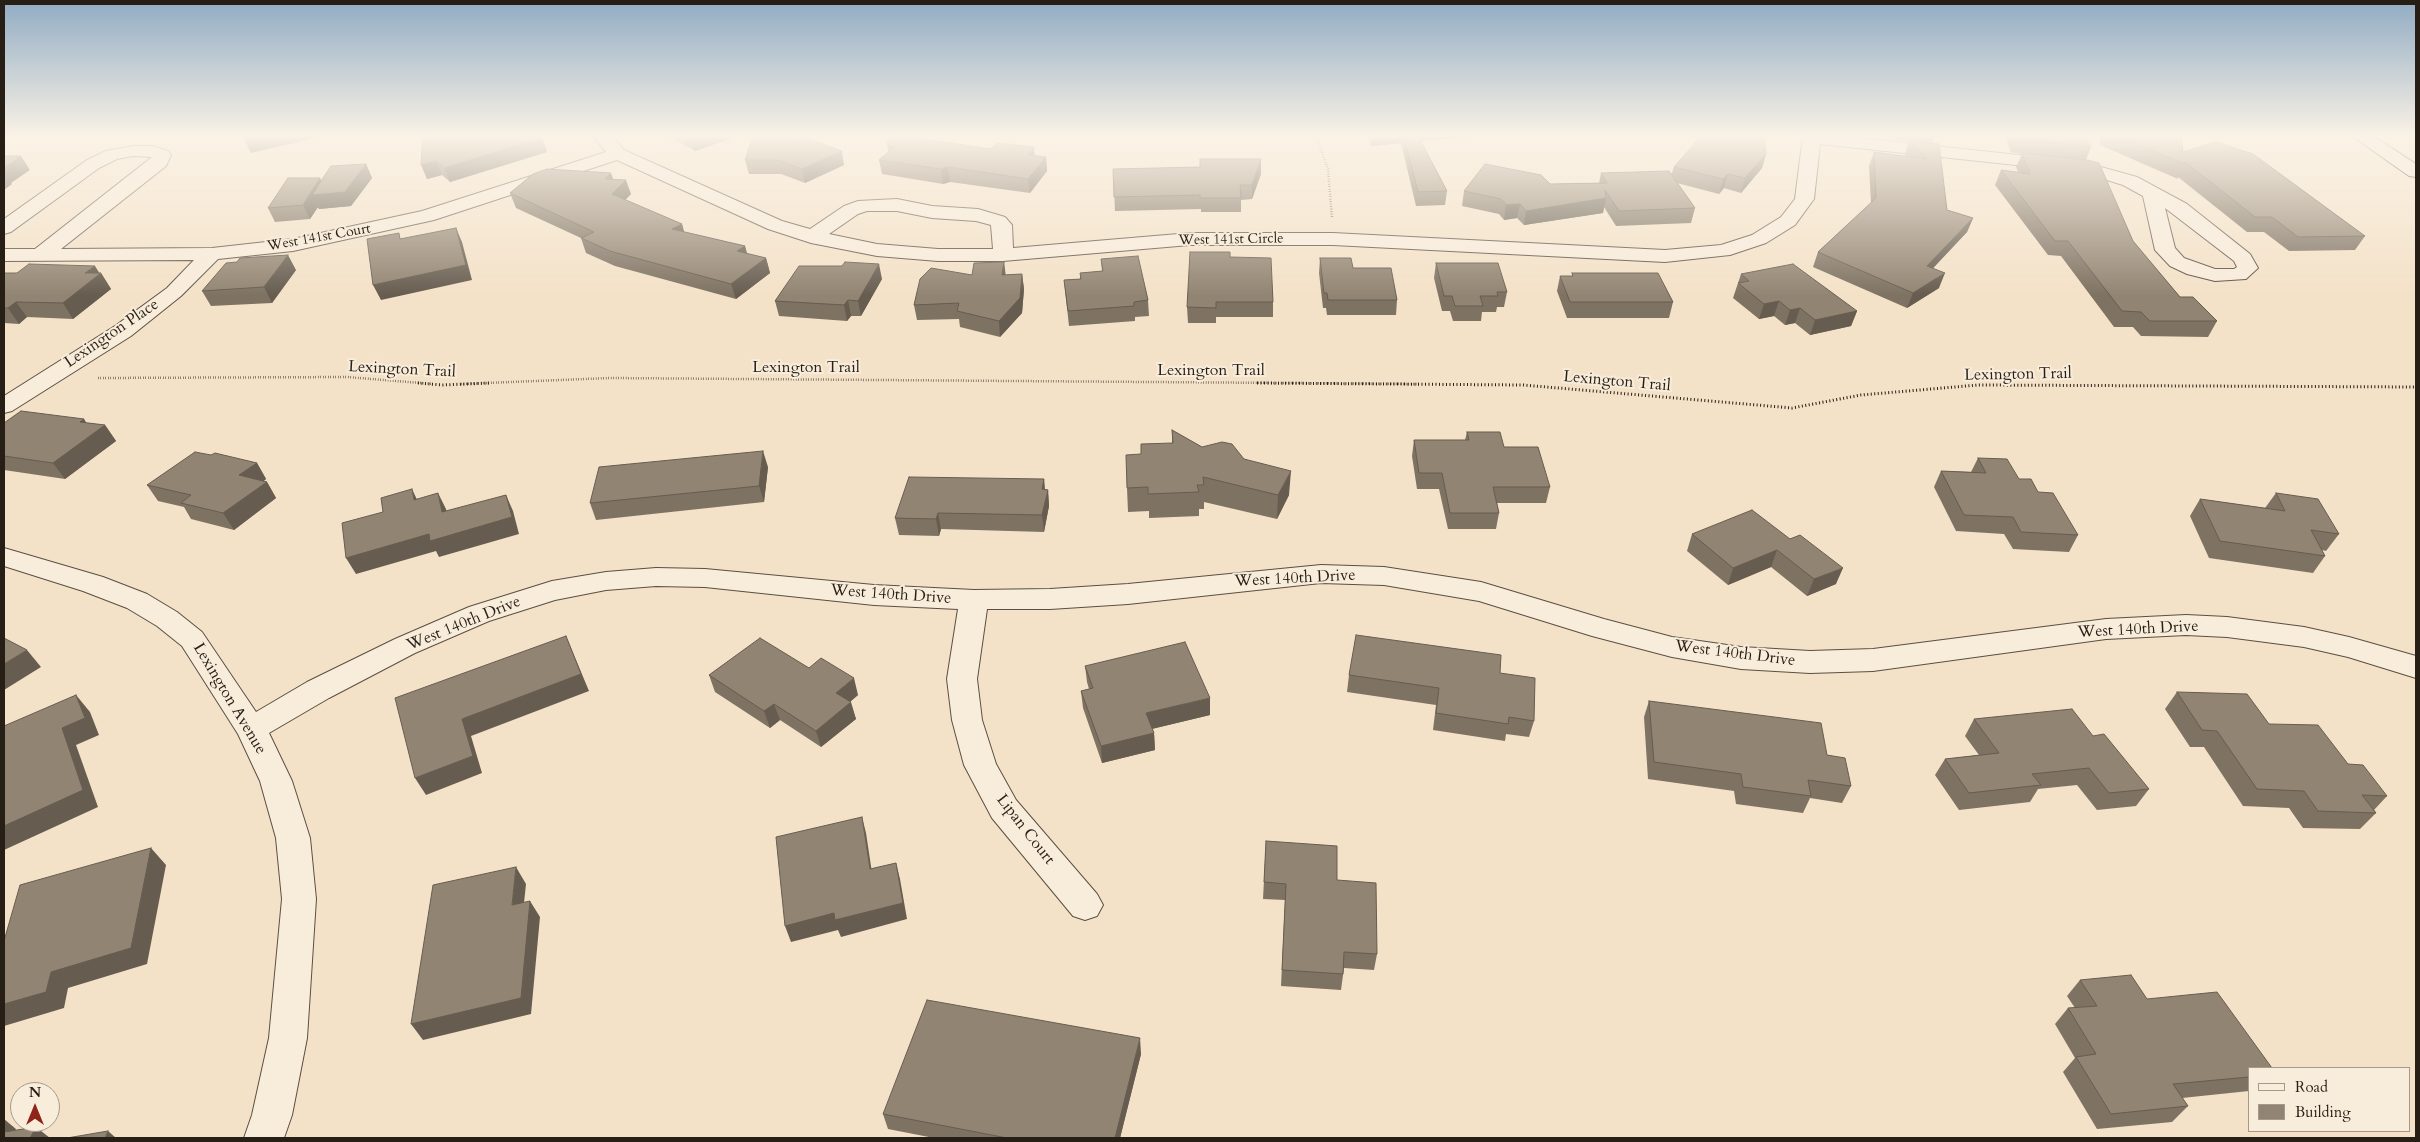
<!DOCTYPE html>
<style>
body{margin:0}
#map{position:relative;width:2420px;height:1142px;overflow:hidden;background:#f4e2c8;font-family:Cardo,serif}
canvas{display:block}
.frame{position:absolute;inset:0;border:5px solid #271e15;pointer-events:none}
.legend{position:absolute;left:2248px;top:1067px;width:162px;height:65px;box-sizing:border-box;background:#f8ecdb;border:1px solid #a49a8c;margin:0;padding:6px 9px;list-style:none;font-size:15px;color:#271e15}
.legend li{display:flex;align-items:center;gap:10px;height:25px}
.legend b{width:25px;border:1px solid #a49a8c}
.north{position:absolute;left:10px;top:1082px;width:50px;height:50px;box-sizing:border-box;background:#f8ecdb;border:1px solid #a49a8c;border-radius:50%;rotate:0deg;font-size:14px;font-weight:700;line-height:20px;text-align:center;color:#271e15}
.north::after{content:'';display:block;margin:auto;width:18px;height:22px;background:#8f2418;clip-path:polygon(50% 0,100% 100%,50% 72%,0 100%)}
</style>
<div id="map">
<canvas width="2420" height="1142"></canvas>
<div class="frame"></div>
<ul class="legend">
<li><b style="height:6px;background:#f8ecdb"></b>Road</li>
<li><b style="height:14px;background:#928472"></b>Building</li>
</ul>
<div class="north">N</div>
</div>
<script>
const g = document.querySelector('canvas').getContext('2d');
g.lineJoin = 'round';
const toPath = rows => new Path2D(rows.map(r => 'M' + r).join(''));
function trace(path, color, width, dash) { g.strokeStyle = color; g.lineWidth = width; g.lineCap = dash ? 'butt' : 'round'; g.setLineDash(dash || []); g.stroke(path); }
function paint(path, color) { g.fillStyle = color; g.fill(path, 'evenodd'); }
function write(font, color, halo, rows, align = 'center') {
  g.font = font + ' Cardo,serif'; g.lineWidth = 4; g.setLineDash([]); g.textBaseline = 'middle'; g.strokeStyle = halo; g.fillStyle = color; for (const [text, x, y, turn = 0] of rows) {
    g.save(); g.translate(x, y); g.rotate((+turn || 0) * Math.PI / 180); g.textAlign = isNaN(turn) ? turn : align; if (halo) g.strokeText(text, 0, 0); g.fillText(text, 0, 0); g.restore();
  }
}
const pathFar1 = toPath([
 [1316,136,1328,169,1332,218],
 [98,378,347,377,433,384],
 [461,384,610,378,1420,384]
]);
const path = toPath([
 [418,383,442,385,491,383],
 [1257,383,1523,385,1792,408,1861,395,1978,385,2416,387]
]);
const minor = toPath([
 [593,136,612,136,624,150,782,221,810,229,844,206,858,201,897,199,932,206,978,209,1005,217,1012,225,1013,248,1190,233,1333,233,1665,250,1721,245,1752,235,1781,217,1795,199,1803,136,1843,136,2083,162,2137,177,2187,204,2250,254,2258,268,2246,279,2215,281,2187,274,2170,266,2155,250,2143,196,2123,185,2081,172,1820,144,1814,199,1795,225,1766,243,1730,255,1665,262,1333,245,1190,245,1003,261,938,261,877,256,811,243,768,229,617,160,434,220,293,251,218,259,181,296,131,336,12,411,4,413,4,396,115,326,167,288,194,260,4,261,4,249,35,249,152,157,133,156,117,159,99,168,11,232,4,234,4,219,87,160,106,151,133,146,152,146,168,151,171,155,166,166,61,249,212,248,293,239,422,211,606,152,593,136],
 [2165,208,2234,261,2237,267,2234,269,2215,269,2184,258,2175,248,2165,208],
 [867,211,897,211,932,218,976,221,991,225,993,249,938,249,877,244,829,234,858,214,867,211],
 [4,548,103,577,147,594,177,612,202,632,256,712,307,682,395,639,469,607,552,581,606,572,656,568,705,569,874,585,974,590,1050,589,1128,584,1321,565,1384,567,1481,582,1604,619,1672,637,1741,647,1810,651,1873,649,2106,619,2186,615,2227,617,2304,627,2349,637,2416,656,2416,678,2348,657,2304,647,2227,637,2186,635,2106,639,1873,671,1810,673,1741,669,1672,657,1592,636,1479,601,1384,585,1321,583,1128,604,1050,609,987,609,977,679,982,720,996,764,1016,800,1097,894,1103,905,1097,916,1085,920,1073,916,992,818,964,765,952,720,947,679,958,609,874,605,705,587,656,586,606,590,555,600,489,621,415,653,329,698,269,733,292,781,310,838,316,899,307,1038,292,1115,284,1138,244,1138,252,1115,269,1038,282,899,276,838,260,781,238,734,182,646,157,626,127,608,83,591,4,566,4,548]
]);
const secondary = toPath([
 [2352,136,2373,136,2416,164,2416,177,2409,176,2352,136]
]);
const wall = toPath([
 [423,136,542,138,547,152,450,182,442,175,427,179],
 [669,136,738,136,695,151],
 [1368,136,1476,136,1421,141,1447,191,1445,205,1416,206,1401,143,1371,146],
 [1886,136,1935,136,1932,143,1947,210,1973,218,1967,232,1933,268,1939,288,1907,308,1813,267,1818,252,1871,203,1869,166,1874,152,1905,156,1905,155,1909,141,1889,139],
 [2005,136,2084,136,2091,147,2086,160,2133,241,2180,297,2217,321,2208,337,2141,336,2133,327,2114,327,2061,256,2048,255,1995,185,2001,170,2018,172,2016,167,2022,154,2011,152],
 [2099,136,2181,136,2183,152,2365,236,2355,250,2289,251,2264,232,2247,232,2178,177,2178,179,2100,145],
 [798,139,844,165,805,183,781,174,749,174,745,160],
 [887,144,991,149,1046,157,1047,171,1030,193,950,182,943,184,882,174,879,160,888,152],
 [1766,154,1762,168,1741,193,1724,188,1719,194,1677,183,1695,208,1691,223,1616,226,1604,207,1603,213,1524,225,1517,218,1504,220,1499,214,1462,206,1464,191,1550,184,1599,183,1601,173,1671,175,1674,167],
 [1261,159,1261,174,1252,199,1241,200,1241,212,1201,212,1201,209,1115,211,1113,169,1200,167],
 [366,164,372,178,351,206,319,209,318,207,310,219,275,222,268,208,320,178,321,181],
 [611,173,613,179,631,194,625,200,682,224,684,232,745,246,747,254,766,258,770,273,736,299,615,266,586,253,581,238,516,208,510,193],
 [1230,257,1273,302,1273,317,1216,317,1216,323,1188,323,1187,307],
 [1320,258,1353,268,1397,300,1396,315,1327,315,1326,308,1323,308,1319,273],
 [1101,259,1148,300,1149,316,1135,317,1135,321,1069,326,1064,280,1080,279,1080,273,1102,271],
 [1004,262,1005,275,1022,274,1024,289,1022,313,1000,337,960,327,959,319,917,320,914,305,972,275],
 [1436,263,1507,292,1504,307,1497,307,1496,312,1482,312,1481,321,1453,321,1450,311,1442,311,1434,278],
 [296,270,272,303,211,306,202,291],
 [4,273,101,273,111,289,73,319,27,317,19,324,4,323],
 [1572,273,1673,302,1669,318,1567,318,1557,291,1560,276,1572,276],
 [1741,274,1857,311,1851,326,1810,335,1795,323,1785,325,1774,316,1759,319,1733,298],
 [882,279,861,316,851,316,847,321,779,316,775,301],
 [84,419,86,423,105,425,116,441,65,479,4,470,4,423],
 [1172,430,1202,447,1244,459,1289,495,1277,519,1204,502,1204,509,1199,509,1199,516,1149,518,1149,511,1128,512,1127,488,1141,454,1172,443],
 [1467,432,1504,447,1550,487,1546,503,1497,503,1499,513,1496,529,1448,529,1439,489,1417,489,1412,456,1414,440,1465,440],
 [211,455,257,463,266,479,264,481,267,482,276,498,234,530,191,519,184,507,158,501,147,485],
 [1978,458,2019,479,2038,492,2078,535,2069,552,2013,549,2004,534,1956,531,1934,487,1941,471,1971,472],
 [768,467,764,502,596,520,590,503],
 [1044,479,1045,489,1048,490,1049,506,1044,532,941,529,939,536,899,535,895,518],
 [2276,493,2339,534,2326,551,2322,550,2325,556,2313,573,2209,558,2190,516,2200,499,2265,508],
 [1692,534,1790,539,1836,584,1807,596,1771,567,1728,585,1687,551],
 [1085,666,1210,715,1152,729,1154,733,1155,750,1102,763,1083,708,1081,691,1089,689,1087,682],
 [809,668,858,695,850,702,856,719,821,747,780,720,770,728,715,692,709,675],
 [1500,673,1534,721,1529,737,1506,734,1505,741,1433,730,1436,705,1347,692,1349,675],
 [2177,692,2269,724,2348,764,2387,796,2374,810,2376,813,2360,829,2303,828,2289,808,2243,806,2204,747,2190,747,2165,709],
 [1649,701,1827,755,1851,786,1842,803,1810,798,1803,813,1736,804,1734,791,1648,779,1644,717],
 [1974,719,2093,736,2149,789,2136,806,2097,810,2077,785,2038,789,2030,802,1959,810,1935,775,1945,759,1979,755,1965,736],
 [1266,841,1337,880,1377,954,1374,970,1344,968,1341,990,1281,986,1285,900,1263,899],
 [2080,980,2147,999,2249,1068,2249,1091,2182,1098,2188,1106,2172,1122,2097,1129,2063,1072,2075,1058,2055,1024,2068,1008,2075,1008,2067,996],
 [1141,1054,1120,1138,934,1138,888,1129,883,1114]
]);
const shadedWall = toPath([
 [258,136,315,136,311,139,251,153,244,139],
 [695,136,738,136,695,151,691,137],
 [1372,136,1402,136,1401,143,1371,146],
 [1414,136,1476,136,1413,142],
 [542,138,547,152,450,182,444,168],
 [1034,147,1035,161,1028,155],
 [842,151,844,165,805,183,802,169],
 [1766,154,1762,168,1741,193,1745,178],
 [21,156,30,170,11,183,12,184,4,190,4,168],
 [1046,157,1047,171,1030,193,1028,179],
 [1261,159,1261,174,1252,199,1252,185],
 [436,161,442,175,427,179,421,165],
 [366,164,372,178,351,206,319,209,318,207,310,219,303,205,320,178,327,192],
 [948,167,950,182,943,184,941,169],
 [611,173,616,187,605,179],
 [1728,174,1724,188,1719,194,1723,179],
 [626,180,631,194,616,209,612,194],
 [1606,198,1603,213,1524,225,1526,211],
 [1520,204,1517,218,1504,220,1506,205],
 [1973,218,1967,232,1921,281,1927,266],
 [682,224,686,239,672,229],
 [456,228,462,242,472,280,381,300,373,285],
 [745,246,749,261,737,251],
 [288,255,296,270,272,303,264,287],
 [766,258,770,273,736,299,731,284],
 [1004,262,1006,277,1002,275],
 [879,264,882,279,861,316,858,301],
 [95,266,100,274,101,273,111,289,73,319,63,303,85,273],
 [1945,273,1939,288,1907,308,1913,293],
 [1022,274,1024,289,1022,313,1000,337,999,321],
 [848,300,851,316,847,321,844,305],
 [1779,301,1774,316,1759,319,1764,304],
 [16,302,27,317,19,324,8,308],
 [1800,308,1795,323,1785,325,1790,310],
 [1857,311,1851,326,1810,335,1815,320],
 [84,419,93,434,105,425,116,441,65,479,53,463,80,422],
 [763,451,768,467,764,502,759,486],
 [257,463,266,479,249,491,239,475],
 [1291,471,1289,495,1277,519,1278,495],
 [1044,479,1045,496,1042,489],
 [267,482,276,498,234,530,223,513],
 [412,489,420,506,414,500],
 [1048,490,1049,506,1044,532,1042,515],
 [438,493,446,509,450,529,442,512],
 [506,495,513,511,519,534,439,557,436,551,356,574,346,558],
 [938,513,941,529,939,536,936,519],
 [1777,550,1771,567,1728,585,1733,568],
 [1843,568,1836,584,1807,596,1814,579],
 [566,636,589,691,471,736,482,773,426,795,415,778,462,719],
 [27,650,41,667,4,690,4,664],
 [854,678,858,695,840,710,836,693],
 [76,695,90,712,99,735,76,745,98,807,4,850,4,826,62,728],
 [1210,698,1210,715,1147,730,1146,713],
 [851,702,856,719,821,747,816,731],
 [774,704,780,720,770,728,764,711],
 [1154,733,1155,750,1102,763,1101,746],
 [862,817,866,833,874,886,870,869],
 [151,848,166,865,147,964,68,988,64,1008,4,1026,4,1004,51,972],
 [896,863,900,879,907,919,841,937,838,930,791,942,785,926],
 [516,867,526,884,522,922,512,905],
 [530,901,540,917,531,1014,423,1040,411,1024],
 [1140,1038,1141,1054,1120,1138,1115,1138],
 [4,1119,16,1129,12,1138,4,1138],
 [36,1127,50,1138,30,1138],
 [108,1131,116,1138,105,1138]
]);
const building = toPath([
 [242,136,258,136,244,139,242,136],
 [423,136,539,136,542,138,444,168,436,161,421,165,423,136],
 [753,136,789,136,798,139,803,137,842,151,802,169,778,160,745,160,753,136],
 [889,136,903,136,991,149,997,143,1034,147,1028,155,1046,157,1028,179,948,167,941,169,879,160,894,147,887,144,889,136],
 [1404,136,1418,136,1447,191,1418,192,1404,136],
 [1698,136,1764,136,1766,154,1745,178,1728,174,1723,179,1674,167,1697,141,1698,136],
 [2016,136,2084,136,2091,147,2017,138,2016,136],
 [2116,136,2181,136,2183,152,2216,142,2253,154,2365,236,2298,237,2272,217,2255,217,2185,162,2185,164,2116,136],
 [1910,141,1939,144,1947,210,1973,218,1927,266,1945,273,1913,293,1818,252,1876,198,1874,152,1927,159,1910,141],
 [2022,153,2087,160,2099,163,2133,241,2180,297,2193,297,2217,321,2150,321,2141,312,2122,311,2068,241,2055,241,2001,170,2030,174,2022,153],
 [4,156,21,156,4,168,4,156],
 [1200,159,1261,159,1252,185,1240,185,1241,198,1200,198,1200,195,1114,197,1113,169,1200,167,1200,159],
 [366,164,345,192,312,195,331,166,366,164],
 [1485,164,1541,175,1550,184,1607,183,1601,173,1669,171,1695,208,1619,211,1605,190,1606,198,1526,211,1520,204,1506,205,1501,199,1464,191,1485,164],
 [547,169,611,173,605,179,626,180,612,194,682,224,672,229,745,246,737,251,766,258,731,284,610,251,581,238,594,232,510,193,533,174,547,169],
 [288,178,320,178,303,205,268,208,288,178],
 [456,228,466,265,373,285,367,239,399,233,400,239,456,228],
 [1190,252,1230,252,1230,257,1271,258,1273,302,1216,302,1216,308,1187,307,1190,252],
 [288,255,264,287,202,291,226,263,237,262,240,258,288,255],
 [1138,256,1148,300,1134,302,1134,306,1068,311,1064,280,1081,279,1080,273,1103,271,1101,259,1138,256],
 [1320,258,1351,258,1353,268,1391,268,1397,300,1328,300,1327,293,1324,293,1320,258],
 [845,262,879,264,858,301,848,300,844,305,775,301,799,266,842,266,845,262],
 [1004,262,1002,275,1022,274,1020,298,999,321,957,311,959,303,914,305,920,279,931,268,972,275,974,263,1004,262],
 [1436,263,1498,263,1507,292,1497,292,1498,296,1480,296,1483,306,1455,306,1452,296,1444,296,1436,263],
 [29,264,95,266,85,273,101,273,63,303,16,302,8,308,4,308,4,273,17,273,29,264],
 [1793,264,1857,311,1815,320,1800,308,1790,310,1779,301,1764,304,1738,283,1749,281,1741,274,1793,264],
 [1572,273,1658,273,1673,302,1570,302,1560,276,1573,276,1572,273],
 [21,411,84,419,80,422,105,425,53,463,4,456,4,423,21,411],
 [1172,430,1202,447,1222,442,1232,444,1244,459,1291,471,1278,495,1203,477,1204,485,1197,485,1199,492,1148,494,1148,487,1127,488,1126,455,1141,454,1141,444,1173,443,1172,430],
 [1467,432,1500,432,1504,447,1538,447,1550,487,1493,487,1499,513,1450,513,1442,473,1419,473,1414,440,1469,440,1467,432],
 [763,451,759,486,590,503,599,467,763,451],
 [195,452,211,455,215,453,257,463,239,475,267,482,223,513,181,503,191,495,147,485,195,452],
 [1978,458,2007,459,2019,479,2031,479,2038,492,2053,493,2078,535,2021,532,2013,517,1964,515,1941,471,1986,473,1978,458],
 [909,477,1044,479,1042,489,1048,490,1042,515,938,513,936,519,895,518,909,477],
 [412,489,414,500,438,493,442,512,506,495,512,517,430,541,429,534,346,558,342,523,383,512,381,498,412,489],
 [2276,493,2318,499,2339,534,2311,530,2325,556,2220,541,2200,499,2285,511,2276,493],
 [1752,510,1790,539,1800,535,1843,568,1814,579,1777,550,1733,568,1692,534,1752,510],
 [1356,635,1501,655,1500,673,1535,678,1534,721,1509,717,1508,724,1436,713,1439,688,1349,675,1356,635],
 [566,636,581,674,462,719,473,756,415,778,395,698,566,636],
 [4,638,27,650,4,664,4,638],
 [760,638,809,668,821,658,854,678,836,693,851,702,816,731,774,704,764,711,709,675,760,638],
 [1185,642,1210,698,1146,713,1154,733,1101,746,1081,691,1093,688,1085,666,1185,642],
 [2177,692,2247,694,2269,724,2318,725,2348,764,2363,765,2387,796,2362,795,2376,813,2318,811,2304,791,2257,789,2217,731,2202,730,2177,692],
 [76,695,85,718,62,728,83,790,4,826,4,726,76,695],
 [1649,701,1821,723,1827,755,1845,758,1851,786,1808,780,1811,796,1743,787,1741,774,1654,762,1649,701],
 [2072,709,2093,736,2104,734,2149,789,2109,793,2089,768,2032,774,2041,785,1969,793,1945,759,1999,753,1974,719,2072,709],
 [862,817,870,869,896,863,903,903,835,920,834,913,785,926,776,837,862,817],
 [1266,841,1337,846,1337,880,1376,883,1377,954,1344,952,1343,974,1282,970,1286,884,1264,882,1266,841],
 [151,848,131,948,51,972,46,992,4,1004,4,941,20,885,151,848],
 [516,867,512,905,530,901,521,998,411,1024,433,885,516,867],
 [2131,975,2147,999,2217,992,2272,1068,2249,1068,2249,1077,2173,1084,2188,1106,2111,1114,2076,1057,2096,1054,2068,1008,2097,1006,2080,980,2131,975],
 [927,1000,1140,1038,1115,1138,1007,1138,883,1114,927,1000],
 [36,1127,30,1138,4,1138,4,1132,36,1127],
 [108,1131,105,1138,67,1138,108,1131]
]);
const farStreetnames = [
 ["West 141st Court",319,238,-10],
 ["West 141st Circle",1231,240,-1]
];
const streetNames = [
 ["Lexington Place",112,334,-34],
 ["Lexington Trail",806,368],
 ["Lexington Trail",402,370,3],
 ["Lexington Trail",1211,371],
 ["Lexington Trail",2018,375,-1],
 ["Lexington Trail",1617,382,5],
 ["West 140th Drive",1295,579,-3],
 ["West 140th Drive",891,595,4],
 ["West 140th Drive",464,624,-22],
 ["West 140th Drive",2138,630,-3],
 ["West 140th Drive",1735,654,7],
 ["Lexington Avenue",229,699,59],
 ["Lipan Court",1025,830,52]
];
trace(minor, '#5a4f42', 2);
trace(secondary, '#271e15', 2);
trace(pathFar1, '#271e15', 2.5, [0.5, 2]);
trace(path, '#271e15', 3, [1, 2.5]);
paint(minor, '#f8ecdb');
paint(secondary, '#f8ecdb');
paint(wall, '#7e7262');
paint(shadedWall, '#665c50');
paint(building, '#928472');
trace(building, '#665c50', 1);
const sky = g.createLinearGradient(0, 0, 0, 296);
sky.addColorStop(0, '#91acc3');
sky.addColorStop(0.46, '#faf2e6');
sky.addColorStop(1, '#faf2e600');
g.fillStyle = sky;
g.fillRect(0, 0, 2420, 296);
write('14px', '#271e15', '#f8ecdb', farStreetnames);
write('16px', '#271e15', '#f8ecdb', streetNames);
</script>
